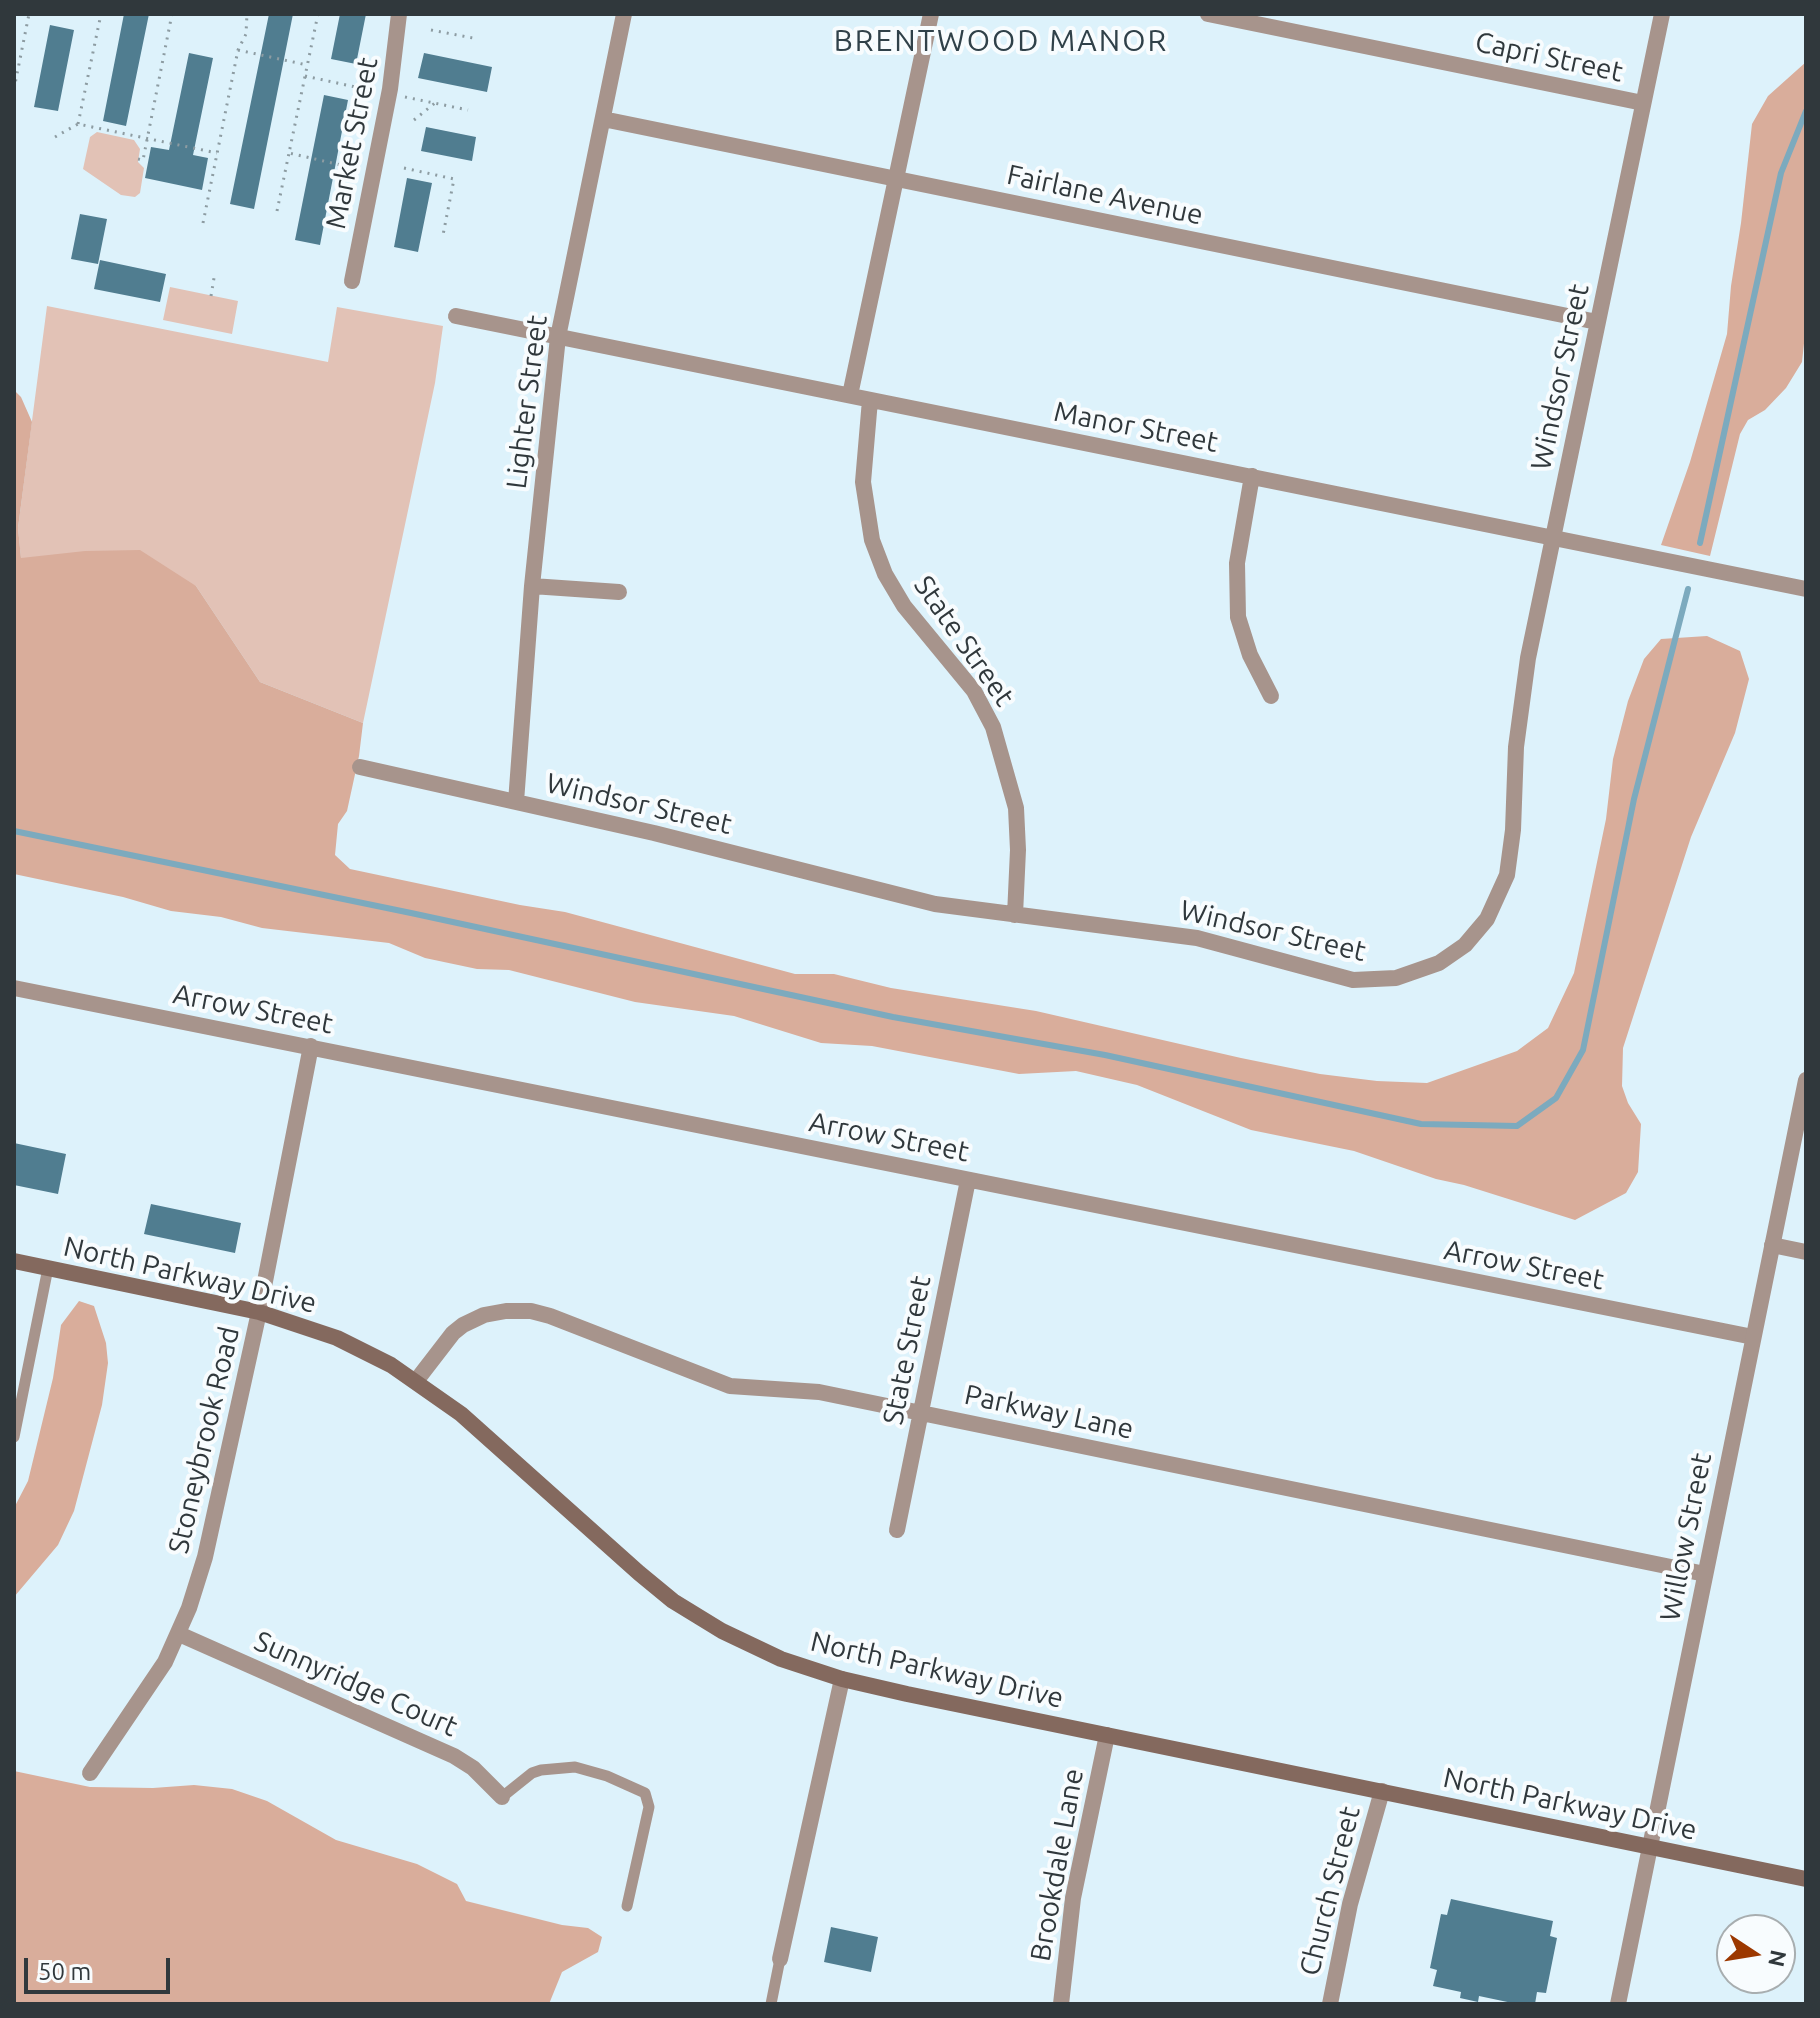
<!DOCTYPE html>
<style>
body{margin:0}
#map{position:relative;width:1820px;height:2018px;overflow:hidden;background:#ddf2fb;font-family:Ubuntu,sans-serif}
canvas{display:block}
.frame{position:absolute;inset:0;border:16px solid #30383c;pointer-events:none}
.north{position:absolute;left:1716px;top:1914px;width:80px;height:80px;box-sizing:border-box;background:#f8fcfe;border:2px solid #a8aeb0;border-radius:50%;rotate:102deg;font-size:22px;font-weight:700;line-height:32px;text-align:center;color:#30383c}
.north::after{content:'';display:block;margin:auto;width:28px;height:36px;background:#9c3800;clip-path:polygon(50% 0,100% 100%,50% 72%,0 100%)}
.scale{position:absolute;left:24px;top:1958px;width:146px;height:36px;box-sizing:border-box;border:4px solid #30383c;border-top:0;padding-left:10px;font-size:24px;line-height:28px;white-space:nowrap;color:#30383c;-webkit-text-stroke:6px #f8fcfe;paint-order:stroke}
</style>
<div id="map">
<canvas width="1820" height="2018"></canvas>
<div class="frame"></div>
<div class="north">N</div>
<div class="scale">50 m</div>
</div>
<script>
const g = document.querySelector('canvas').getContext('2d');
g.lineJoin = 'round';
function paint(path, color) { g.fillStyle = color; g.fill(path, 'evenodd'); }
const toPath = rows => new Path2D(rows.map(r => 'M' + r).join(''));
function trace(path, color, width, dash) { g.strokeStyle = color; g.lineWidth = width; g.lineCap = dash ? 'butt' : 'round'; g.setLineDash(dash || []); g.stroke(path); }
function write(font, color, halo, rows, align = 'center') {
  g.font = font + ' Ubuntu,sans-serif'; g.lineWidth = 8; g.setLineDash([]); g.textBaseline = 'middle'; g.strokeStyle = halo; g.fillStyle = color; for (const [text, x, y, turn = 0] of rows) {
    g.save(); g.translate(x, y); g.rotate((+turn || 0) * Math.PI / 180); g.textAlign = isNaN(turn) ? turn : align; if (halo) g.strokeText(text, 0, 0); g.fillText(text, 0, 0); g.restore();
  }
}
const green = toPath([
 [97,132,134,140,140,149,138,162,144,168,140,193,135,197,121,195,83,169,90,137],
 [170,287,238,301,232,334,163,320],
 [47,306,328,362,337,307,443,326,435,383,363,723,260,682,196,586,21,559,18,528]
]);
const forest = toPath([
 [1806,62,1806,325,1802,362,1786,388,1765,410,1748,420,1740,434,1710,556,1661,545,1690,462,1727,334,1731,286,1741,223,1752,124,1768,96],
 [14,390,21,397,32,422,18,528,21,558,85,551,140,550,196,586,260,682,363,723,359,756,347,811,338,824,335,855,350,869,520,905,565,912,795,974,834,974,891,988,1036,1011,1241,1058,1320,1074,1377,1081,1427,1083,1517,1051,1548,1028,1574,973,1606,819,1613,759,1628,701,1644,659,1661,639,1707,636,1740,651,1749,679,1735,733,1691,837,1623,1048,1622,1086,1628,1103,1641,1124,1638,1172,1626,1193,1575,1220,1464,1185,1436,1179,1354,1151,1251,1130,1137,1085,1076,1071,1019,1074,872,1046,821,1043,734,1016,635,1002,509,970,477,969,425,958,389,943,262,928,221,917,171,911,123,897,14,874],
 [79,1301,94,1306,106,1343,108,1363,102,1405,74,1511,58,1545,14,1597,14,1508,28,1481,53,1378,61,1325],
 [14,1771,90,1787,153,1788,194,1785,232,1789,267,1801,336,1840,417,1864,457,1884,466,1901,562,1925,588,1928,602,1937,598,1952,562,1972,549,2004,14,2004]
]);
const stream = toPath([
 [1700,543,1781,173,1806,111],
 [14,831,411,913,893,1017,1105,1055,1421,1124,1517,1126,1556,1098,1583,1050,1634,799,1688,589]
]);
const building = toPath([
 [124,14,149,14,126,126,103,121],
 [269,14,293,14,254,209,230,204],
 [340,14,366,14,356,64,331,59],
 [50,25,74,30,58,111,34,107],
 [189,53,213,58,193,155,208,158,202,190,145,178,151,147,169,150],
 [424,53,492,67,487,92,418,78],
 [324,95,348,100,320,245,295,240],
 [426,127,476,137,472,161,421,151],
 [407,178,432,183,418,252,394,247],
 [80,214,107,219,98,264,71,259],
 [100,260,166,274,160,302,94,289],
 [14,1143,66,1154,58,1194,14,1185],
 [151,1204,241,1223,235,1253,144,1234],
 [1451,1899,1553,1921,1550,1936,1557,1938,1546,1993,1537,1992,1535,2004,1517,2004,1479,1996,1478,2002,1460,1998,1461,1992,1433,1986,1437,1970,1430,1968,1441,1914,1447,1915],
 [831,1927,878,1937,871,1972,824,1962]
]);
const path = toPath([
 [318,14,289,153,358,169],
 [431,30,478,39],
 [238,50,307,65],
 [305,76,374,91],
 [14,89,29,14],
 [405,97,468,110],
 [414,120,435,103],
 [78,124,101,14],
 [55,137,78,124,217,153],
 [138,159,143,160,172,14],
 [404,168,454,179,443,235],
 [277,211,289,153],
 [203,223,238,50,246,34,247,14],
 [211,296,214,278]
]);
const service = toPath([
 [14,1437,48,1268],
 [502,1797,532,1773,541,1770,575,1767,607,1776,645,1793,649,1807,627,1906],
 [771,2004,780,1959]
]);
const minor = toPath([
 [1208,14,1643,103],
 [603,119,1597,322],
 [352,281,390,89,399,14],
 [456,316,1806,589],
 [850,395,931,14],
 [870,400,863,482,872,540,885,574,904,606,974,691,993,727,1016,808,1018,850,1015,915],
 [1252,476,1237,563,1238,617,1250,655,1271,696],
 [532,586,619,592],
 [360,767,654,833,935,904,1197,938,1353,980,1396,978,1439,963,1465,945,1487,919,1507,875,1513,830,1516,747,1528,658,1662,14],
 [516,802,532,586,558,337,624,14],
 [14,988,1753,1337],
 [1772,1245,1806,1252],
 [416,1381,453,1333,463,1325,484,1315,506,1311,531,1311,550,1316,730,1386,819,1392,1705,1574],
 [897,1530,968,1180],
 [179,1634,454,1756,473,1768,502,1797],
 [90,1773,165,1662,189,1608,205,1557,259,1312,311,1046],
 [780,1959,842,1679],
 [1061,2004,1073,1898,1107,1735],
 [1330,2004,1350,1904,1382,1791]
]);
const tertiary = toPath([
 [1618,2004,1806,1080]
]);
const secondary = toPath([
 [14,1261,259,1312,337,1338,391,1365,461,1414,639,1573,673,1601,722,1631,781,1659,842,1679,907,1694,1806,1879]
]);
const streetNames = [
 ["Capri Street",1549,57,12],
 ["Market Street",352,143,-79],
 ["Fairlane Avenue",1105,195,12],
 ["Windsor Street",1560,377,-78],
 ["Lighter Street",527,402,-83],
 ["Manor Street",1136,427,11],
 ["State Street",964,641,55],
 ["Windsor Street",639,804,13],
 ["Windsor Street",1273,931,13],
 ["Arrow Street",253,1009,11],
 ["Arrow Street",889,1137,11],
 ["Arrow Street",1524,1265,11],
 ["North Parkway Drive",190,1275,13],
 ["State Street",907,1350,-79],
 ["Parkway Lane",1049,1412,12],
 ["Stoneybrook Road",204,1440,-77],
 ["Willow Street",1686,1537,-79],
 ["North Parkway Drive",937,1670,13],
 ["Sunnyridge Court",356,1684,24],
 ["North Parkway Drive",1570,1804,12],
 ["Brookdale Lane",1057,1865,-80],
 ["Church Street",1330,1891,-76]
];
const neighbourhoodNames = [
 ["BRENTWOOD MANOR",1001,41]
];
paint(green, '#e2c2b6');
paint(forest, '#d9ad9b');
trace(stream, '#7caabe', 6);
paint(building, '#507d90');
trace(path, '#8d9ca2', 3, [2, 6]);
trace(service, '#a7948c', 11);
trace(minor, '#a7948c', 16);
trace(tertiary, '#a7948c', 16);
trace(secondary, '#84695e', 16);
write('28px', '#30383c', '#f8fcfe', streetNames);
g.letterSpacing = '2px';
write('30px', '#304149', '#f8fcfe', neighbourhoodNames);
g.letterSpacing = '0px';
</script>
